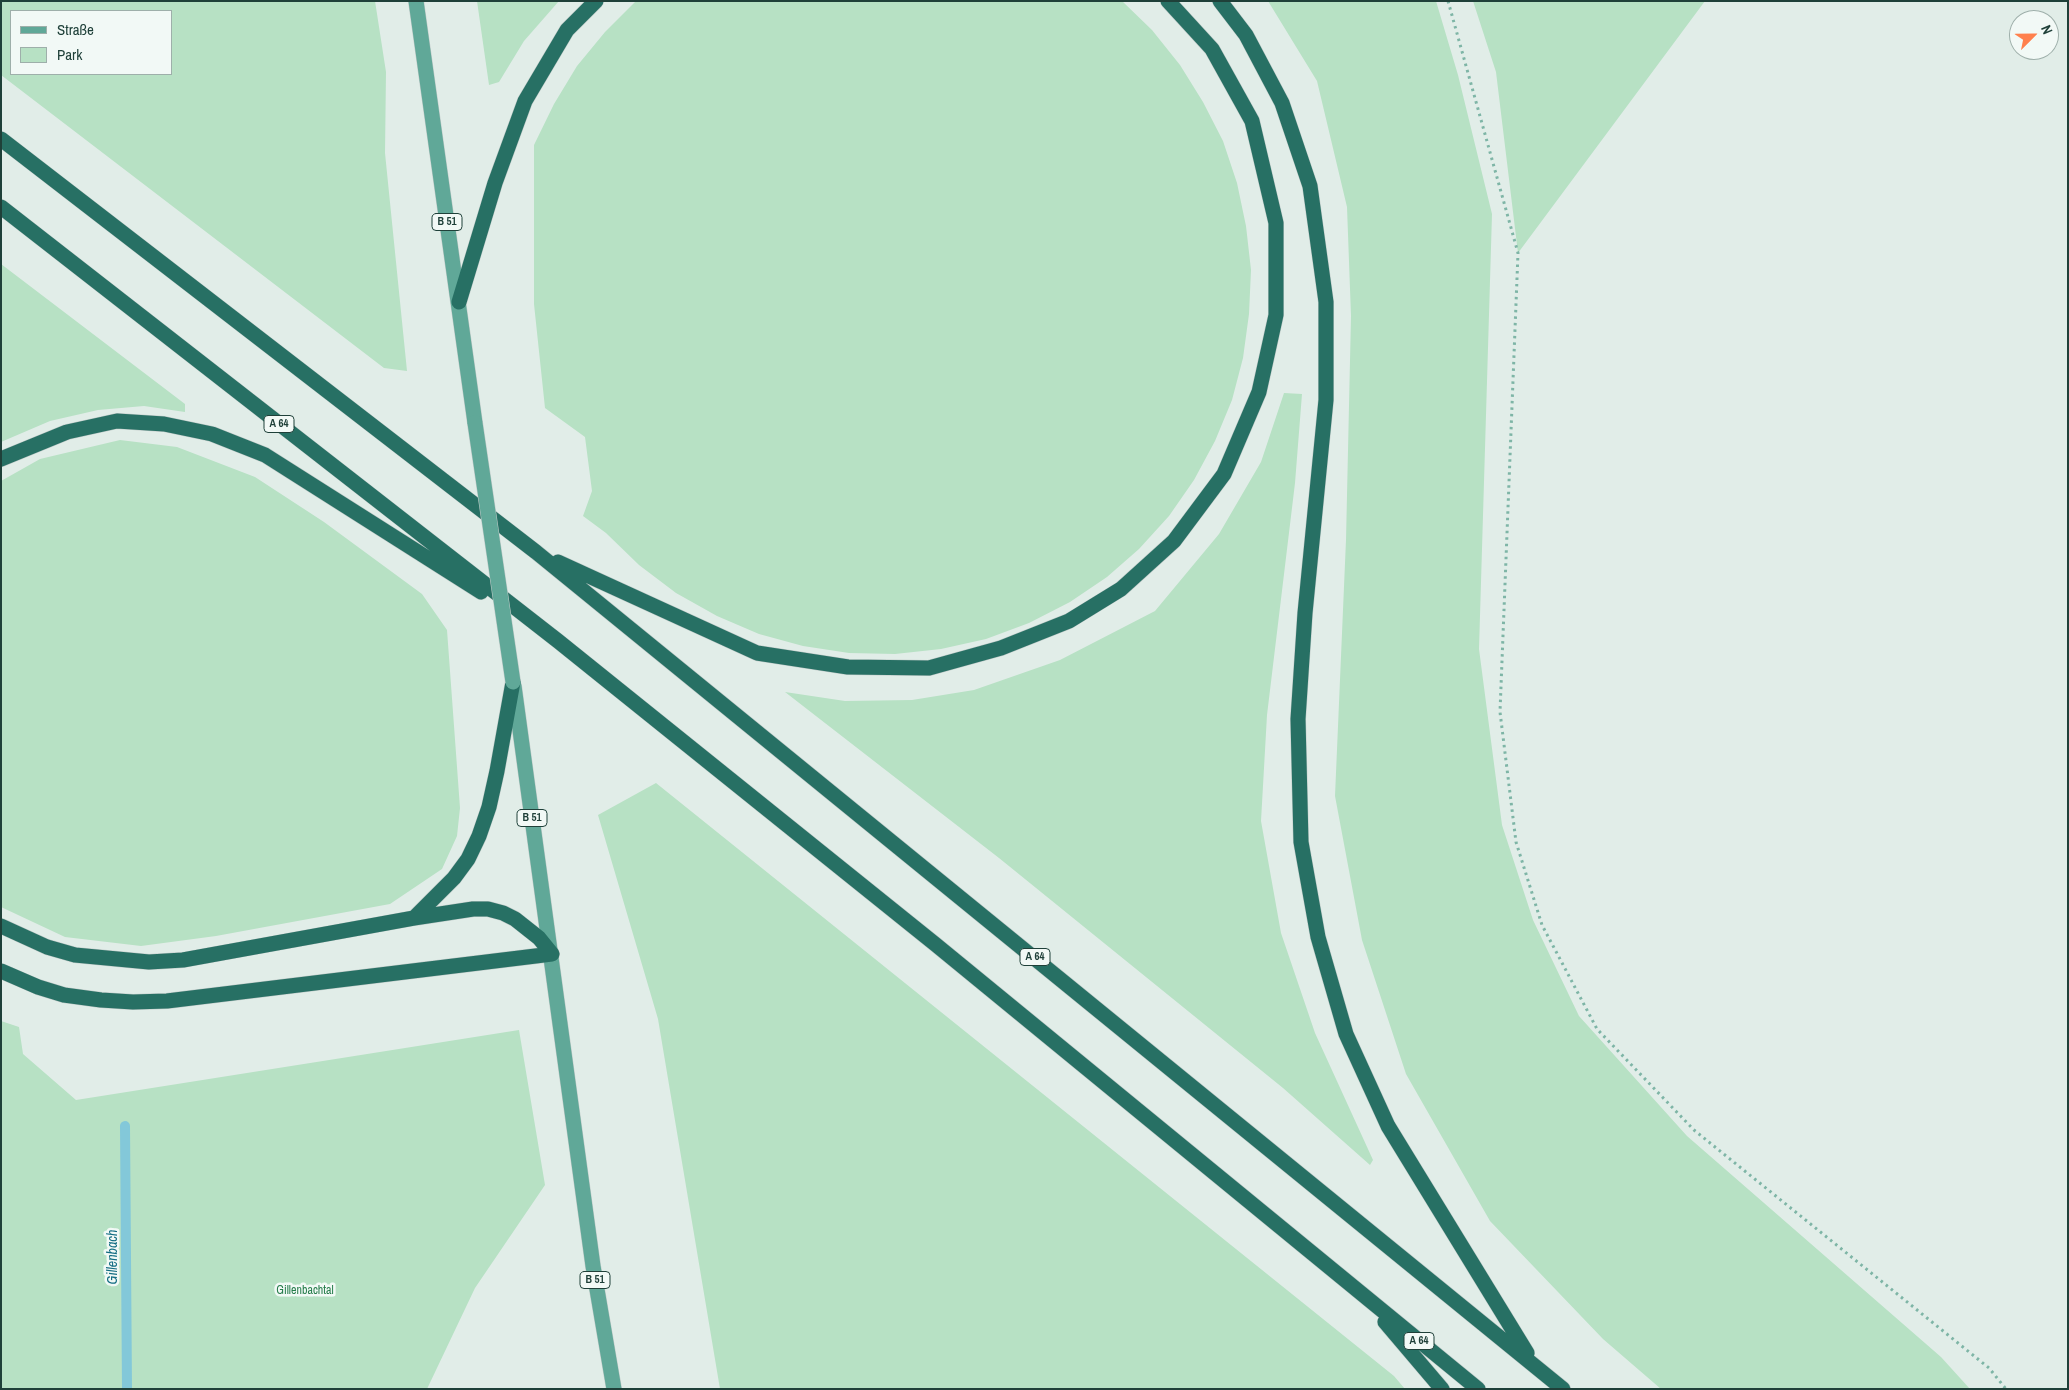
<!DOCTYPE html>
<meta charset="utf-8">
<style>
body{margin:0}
#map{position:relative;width:2069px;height:1390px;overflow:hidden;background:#e1ede8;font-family:"Archivo Narrow",sans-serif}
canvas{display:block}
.frame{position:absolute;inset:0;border:2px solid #1f4039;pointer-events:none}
.legend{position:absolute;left:10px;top:10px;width:162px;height:65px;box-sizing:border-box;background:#f2f9f6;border:1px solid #9eafaa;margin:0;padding:6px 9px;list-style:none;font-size:15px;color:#1f4039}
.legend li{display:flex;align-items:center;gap:10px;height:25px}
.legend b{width:25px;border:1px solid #9eafaa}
.north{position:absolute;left:2009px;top:10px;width:50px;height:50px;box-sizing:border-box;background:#f2f9f6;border:1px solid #9eafaa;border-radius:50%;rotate:67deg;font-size:14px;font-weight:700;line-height:20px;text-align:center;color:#1f4039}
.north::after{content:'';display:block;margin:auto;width:18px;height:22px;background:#ff804d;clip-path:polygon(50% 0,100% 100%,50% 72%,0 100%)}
</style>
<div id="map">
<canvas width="2069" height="1390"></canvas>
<div class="frame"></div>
<ul class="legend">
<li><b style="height:6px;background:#60a898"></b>Straße</li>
<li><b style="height:14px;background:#b7e1c4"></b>Park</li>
</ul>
<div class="north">N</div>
</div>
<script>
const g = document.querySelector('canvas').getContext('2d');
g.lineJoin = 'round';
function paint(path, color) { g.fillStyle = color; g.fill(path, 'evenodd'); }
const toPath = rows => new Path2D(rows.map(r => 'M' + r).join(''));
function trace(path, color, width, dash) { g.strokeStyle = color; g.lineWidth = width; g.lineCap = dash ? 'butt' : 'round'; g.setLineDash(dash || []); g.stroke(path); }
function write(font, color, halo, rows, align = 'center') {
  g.font = font + ' "Archivo Narrow",sans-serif'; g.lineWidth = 5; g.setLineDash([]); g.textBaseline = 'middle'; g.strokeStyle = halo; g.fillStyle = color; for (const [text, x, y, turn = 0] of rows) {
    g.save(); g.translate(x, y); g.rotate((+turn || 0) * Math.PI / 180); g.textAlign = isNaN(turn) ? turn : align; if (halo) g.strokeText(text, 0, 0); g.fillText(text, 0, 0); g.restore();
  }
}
const green = toPath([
 [1,1,375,1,386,72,385,153,407,371,384,368,1,75],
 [11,11,171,11,171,74,11,74],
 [477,1,559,1,524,41,499,82,489,85],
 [636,1,1122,1,1152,30,1180,65,1203,102,1223,141,1237,183,1246,226,1251,270,1249,314,1243,358,1232,400,1215,441,1194,480,1169,516,1139,549,1107,577,1070,602,1029,623,986,639,941,649,895,654,849,653,803,646,759,634,717,616,676,593,639,565,606,533,583,516,592,491,585,437,545,408,534,304,534,145,554,104,577,66,605,32],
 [1268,1,1436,1,1458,75,1492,214,1479,649,1502,825,1533,920,1579,1016,1687,1136,1941,1357,1970,1389,1661,1389,1603,1339,1490,1221,1406,1074,1362,940,1335,796,1346,540,1351,316,1347,207,1317,81],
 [1473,1,1705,1,1518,253,1496,72],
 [1,264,185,404,185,412,144,406,98,410,50,421,1,442],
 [1284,393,1302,394,1295,483,1267,715,1261,821,1281,933,1315,1033,1373,1160,1370,1165,1283,1088,999,858,785,692,845,701,912,700,974,690,1060,660,1155,611,1219,534,1261,462],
 [120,440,177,447,255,477,324,522,422,594,447,630,460,808,457,836,442,869,390,904,216,936,141,946,65,937,1,907,1,481,40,459],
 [656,783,1394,1376,1405,1389,720,1389,658,1019,598,815],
 [1,1021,19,1027,23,1054,76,1100,519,1030,545,1185,475,1288,427,1389,1,1389]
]);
const stream = toPath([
 [125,1126,127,1389]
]);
const path = toPath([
 [1448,1,1518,253,1500,712,1516,842,1542,925,1597,1029,1694,1130,1989,1368,2006,1389]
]);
const primary = toPath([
 [416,1,475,423],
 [514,686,593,1266,614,1389]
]);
const highway = toPath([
 [1220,1,1246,35,1282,103,1310,186,1326,302,1326,400,1305,613,1298,719,1301,842,1318,937,1346,1034,1388,1126,1527,1353],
 [1,139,536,552,1563,1389],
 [1,207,558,641,935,944,1478,1389],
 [459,302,495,183,525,101,567,30,596,1],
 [1,459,67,432,117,421,164,424,212,434,265,455,481,592],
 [558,562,757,653,848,667,929,668,1001,648,1069,621,1121,589,1174,541,1224,474,1259,392,1276,315,1276,223,1252,121,1212,49,1168,1],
 [414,918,454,878,468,859,479,836,489,807,497,771,513,682],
 [1,926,47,947,75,955,149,962,183,960,414,918,473,909,488,909,503,913,515,919,539,938,552,954],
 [1,971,38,987,64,995,101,1000,133,1002,167,1001,552,954],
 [1385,1322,1442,1389]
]);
const primaryBridge = toPath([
 [475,423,513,682]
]);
const shields = [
 [447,222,30],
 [279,424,30],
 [532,818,30],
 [1035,957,30],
 [595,1280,30],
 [1419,1341,30]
];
const shieldNames = [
 ["B 51",447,222],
 ["A 64",279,424],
 ["B 51",532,818],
 ["A 64",1035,957],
 ["B 51",595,1280],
 ["A 64",1419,1341]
];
const parkNames = [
 ["Gillenbachtal",305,1291]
];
const waterNames = [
 ["Gillenbach",113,1257,-90]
];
paint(green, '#b7e1c4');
trace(stream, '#83c8d9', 10);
trace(primary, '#c0cac8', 16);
trace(highway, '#c0cac8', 16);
trace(path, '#7eb5a6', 3, [2.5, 4]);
trace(primary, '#60a898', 15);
trace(highway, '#277064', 15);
trace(primaryBridge, '#c0cac8', 16, []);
trace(primaryBridge, '#60a898', 15);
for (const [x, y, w] of shields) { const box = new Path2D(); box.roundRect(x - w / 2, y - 8.5, w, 17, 4); g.fillStyle = '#f2f9f6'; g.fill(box); trace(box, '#1f4039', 1); }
write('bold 11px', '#1f4039', null, shieldNames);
write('12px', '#257c4a', '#f2f9f6', parkNames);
write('italic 14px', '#126c83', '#f2f9f6', waterNames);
</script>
